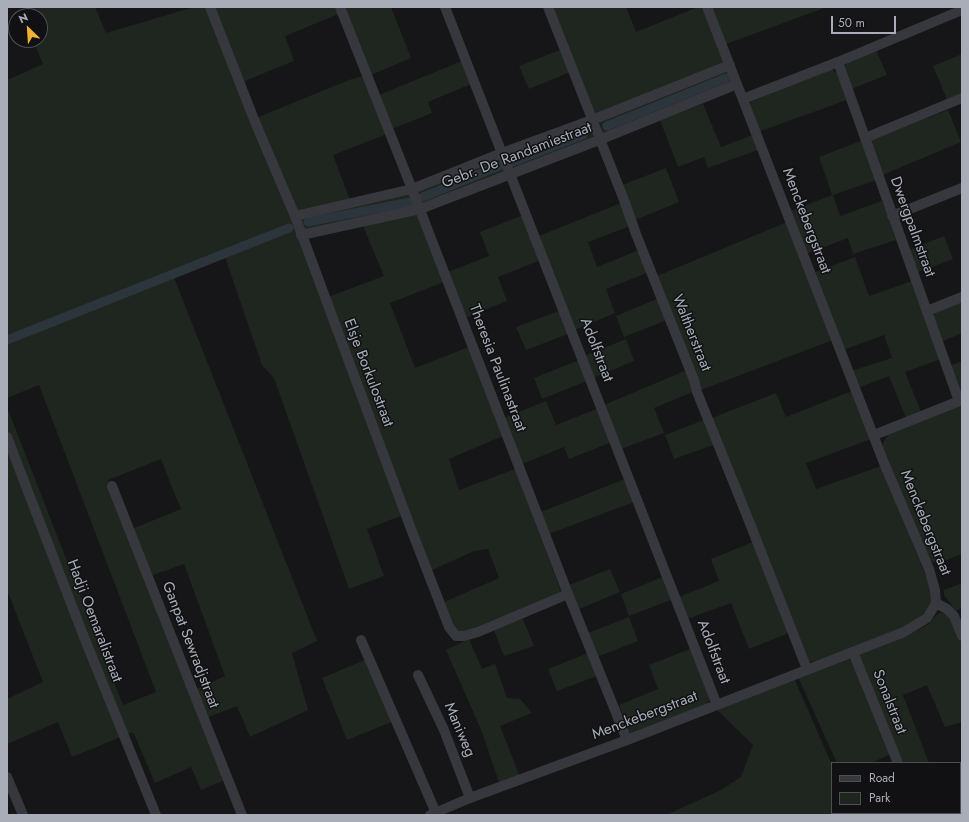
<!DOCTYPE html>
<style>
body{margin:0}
#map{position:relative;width:969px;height:822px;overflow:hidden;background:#161618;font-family:Jost,sans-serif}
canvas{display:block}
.frame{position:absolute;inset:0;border:8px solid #a8adb8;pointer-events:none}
.legend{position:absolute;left:831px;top:762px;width:130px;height:52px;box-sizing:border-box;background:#111113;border:1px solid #4d4f55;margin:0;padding:5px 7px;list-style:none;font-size:12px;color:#a8adb8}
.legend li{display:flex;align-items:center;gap:8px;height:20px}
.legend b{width:20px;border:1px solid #4d4f55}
.north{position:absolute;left:8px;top:8px;width:40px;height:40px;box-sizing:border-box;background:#111113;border:1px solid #4d4f55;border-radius:50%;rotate:335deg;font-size:11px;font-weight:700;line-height:16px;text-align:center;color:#a8adb8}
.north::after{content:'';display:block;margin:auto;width:14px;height:18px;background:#f2b134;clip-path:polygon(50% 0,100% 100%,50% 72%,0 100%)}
.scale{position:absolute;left:831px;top:16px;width:65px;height:18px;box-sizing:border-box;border:2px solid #a8adb8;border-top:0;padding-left:5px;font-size:12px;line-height:14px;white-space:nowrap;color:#a8adb8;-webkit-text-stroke:3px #111113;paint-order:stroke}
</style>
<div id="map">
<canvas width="969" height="822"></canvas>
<div class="frame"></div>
<ul class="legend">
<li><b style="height:5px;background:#37383d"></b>Road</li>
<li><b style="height:11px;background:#1e261f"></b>Park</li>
</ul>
<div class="north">N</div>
<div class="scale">50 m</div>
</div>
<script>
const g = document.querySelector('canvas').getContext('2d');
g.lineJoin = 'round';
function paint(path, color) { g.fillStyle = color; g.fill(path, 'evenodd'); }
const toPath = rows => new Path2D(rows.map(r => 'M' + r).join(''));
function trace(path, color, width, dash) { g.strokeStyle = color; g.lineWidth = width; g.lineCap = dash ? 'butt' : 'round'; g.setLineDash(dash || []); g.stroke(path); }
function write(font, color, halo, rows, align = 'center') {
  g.font = font + ' Jost,sans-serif'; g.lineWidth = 3; g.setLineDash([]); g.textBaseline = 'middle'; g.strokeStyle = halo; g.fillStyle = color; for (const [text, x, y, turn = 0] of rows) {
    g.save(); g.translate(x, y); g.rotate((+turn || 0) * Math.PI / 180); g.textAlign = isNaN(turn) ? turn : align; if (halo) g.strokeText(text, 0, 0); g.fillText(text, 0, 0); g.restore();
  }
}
const green = toPath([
 [31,7,95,7,106,33,194,7,208,7,293,218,403,515,367,529,384,576,349,589,274,378,262,365,224,254,173,275,317,641,292,653,308,710,250,737,237,706,206,718,195,690,225,676,184,564,150,576,132,529,181,509,171,485,161,459,108,480,163,628,225,780,201,790,191,767,155,783,133,732,72,757,58,722,7,744,7,699,43,682,7,590,7,407,123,705,156,692,39,385,7,398,7,80,43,64,33,40,40,40,40,16,23,16,21,11],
 [213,7,337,7,339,14,285,36,294,61,242,82],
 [344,7,391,7,411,58,371,75],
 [551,7,626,7,636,32,698,7,705,7,724,60,722,64,599,113,594,113],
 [712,7,827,7,726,44],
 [562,49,570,72,529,89,519,66],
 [876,50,887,75,851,89,845,68,846,64,848,61],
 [962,54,962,95,948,102,933,66],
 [462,61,471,84,428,102,432,113,392,129,379,95],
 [727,70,732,79,729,84,606,134,602,132,600,121],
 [827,70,833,70,839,76,847,100,758,132,750,104,752,101],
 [363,76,387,134,333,155,350,200,296,213,256,118,349,80],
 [703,104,721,147,753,135,758,150,708,168,704,157,678,167,660,120],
 [948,110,961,142,880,176,871,142,873,139],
 [588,125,591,126,594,135,592,138,517,168,512,167,508,159,511,154],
 [863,140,876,180,833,195,840,216,882,201,896,240,853,254,848,238,806,254,791,211,832,195,819,157],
 [500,159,505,171,503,174,424,202,420,200,419,190],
 [666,168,679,202,635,220,622,185],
 [411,194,415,207,302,232,298,220],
 [621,203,630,226,588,242,597,267,639,250,647,273,606,289,615,313,575,330,539,236],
 [418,213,444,282,390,303,415,368,469,347,503,436,449,459,459,490,515,469,562,594,473,631,456,633,442,603,499,578,488,549,474,551,430,571,328,297,384,276,363,226],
 [523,215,541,260,498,277,507,301,465,318,448,272,489,256,480,232],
 [787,222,833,340,701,390,657,276],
 [944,236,953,259,916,273,907,251],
 [855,257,869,296,912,281,941,359,905,372,921,412,906,418,889,376,858,388,851,371,892,358,884,335,843,350,813,273],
 [659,298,667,320,624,337,616,316],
 [962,300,962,333,941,342,933,318,935,313],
 [559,311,568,334,526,350,516,327],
 [626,339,634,361,593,378,584,356],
 [579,360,587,381,542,399,534,378],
 [962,361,962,393,961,393,949,366],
 [687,370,695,391,654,408,664,433,621,449,604,405],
 [852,391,871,439,806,463,816,489,881,466,929,584,931,594,931,601,927,609,920,618,912,624,813,662,809,661,712,418,776,393,786,417],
 [546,401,556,425,599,408,612,442,569,459,564,447,522,464,504,418],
 [962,405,962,554,936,564,927,557,883,450,883,443,887,436,891,432],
 [706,419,716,444,674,459,665,435],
 [625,479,634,502,549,534,541,512],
 [753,542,789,633,749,649,731,603,687,619,679,597,719,581,711,559],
 [610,569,620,592,579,609,569,585],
 [662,577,671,600,629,616,621,594],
 [962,583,962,608,956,611,944,595,944,590],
 [940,613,944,613,952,619,962,643,962,722,945,727,927,685,903,695,929,763,900,763,857,655,920,629,930,623,936,615],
 [522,617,534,646,504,656,493,628],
 [629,617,638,641,597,657,588,633],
 [469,639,482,669,495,664,507,698,520,699,532,713,500,726,520,777,500,785,482,732,446,650],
 [690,649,710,700,706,704,630,734,619,705,658,689,649,665],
 [588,653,597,676,557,691,548,669],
 [367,659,394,721,347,740,322,678],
 [846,659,852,660,891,754,871,763,837,763,798,677],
 [794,678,832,765,832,813,844,813,839,815,666,815,719,791,741,777,753,745,716,709]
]);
const canal = toPath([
 [607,126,726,78],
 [513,162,583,135],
 [423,197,499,166],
 [308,222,410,202],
 [7,340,289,228]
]);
const street = toPath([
 [210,7,255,122,295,216,411,529,449,627,456,636,464,636,478,632,568,594],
 [340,7,412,189,568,594,627,740],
 [445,7,717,705],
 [548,7,624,200,636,234,694,380,697,392,747,516,807,669],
 [838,62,959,401],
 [743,99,838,62,962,10],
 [865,138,962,98],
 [295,216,412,189,502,153,592,120,730,65],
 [892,216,962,188],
 [301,235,420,209,599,140,737,84],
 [927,311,962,297],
 [874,435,962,400],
 [7,437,84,637,156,815],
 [112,486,242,815],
 [936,603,947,609,954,616,962,636],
 [361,640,436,813],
 [853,652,898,763],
 [418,675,444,730,470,798],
 [7,777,23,815],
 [918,813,918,815],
 [430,815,470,798,627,740,904,632,927,618,936,603,935,590,929,569,884,463,707,7]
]);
const streetNames = [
 ["Gebr. De Randamiestraat",517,156,-21],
 ["Menckebergstraat",806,221,69],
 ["Dwergpalmstraat",912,227,70],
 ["Waltherstraat",691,333,68],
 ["Adolfstraat",596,350,69],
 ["Theresia Paulinastraat",497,368,69],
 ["Elsje Borkulostraat",368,373,69],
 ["Menckebergstraat",925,523,68],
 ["Hadji Oemaralistraat",94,621,69],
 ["Ganpat Sewradjstraat",190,645,69],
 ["Adolfstraat",713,652,69],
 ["Sonalstraat",889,702,68],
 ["Menckebergstraat",645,716,-21],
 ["Maniweg",459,730,67]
];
paint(green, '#1e261f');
trace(canal, '#2c353c', 9);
trace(street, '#37383d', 10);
write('15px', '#a8adb8', '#111113', streetNames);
</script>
